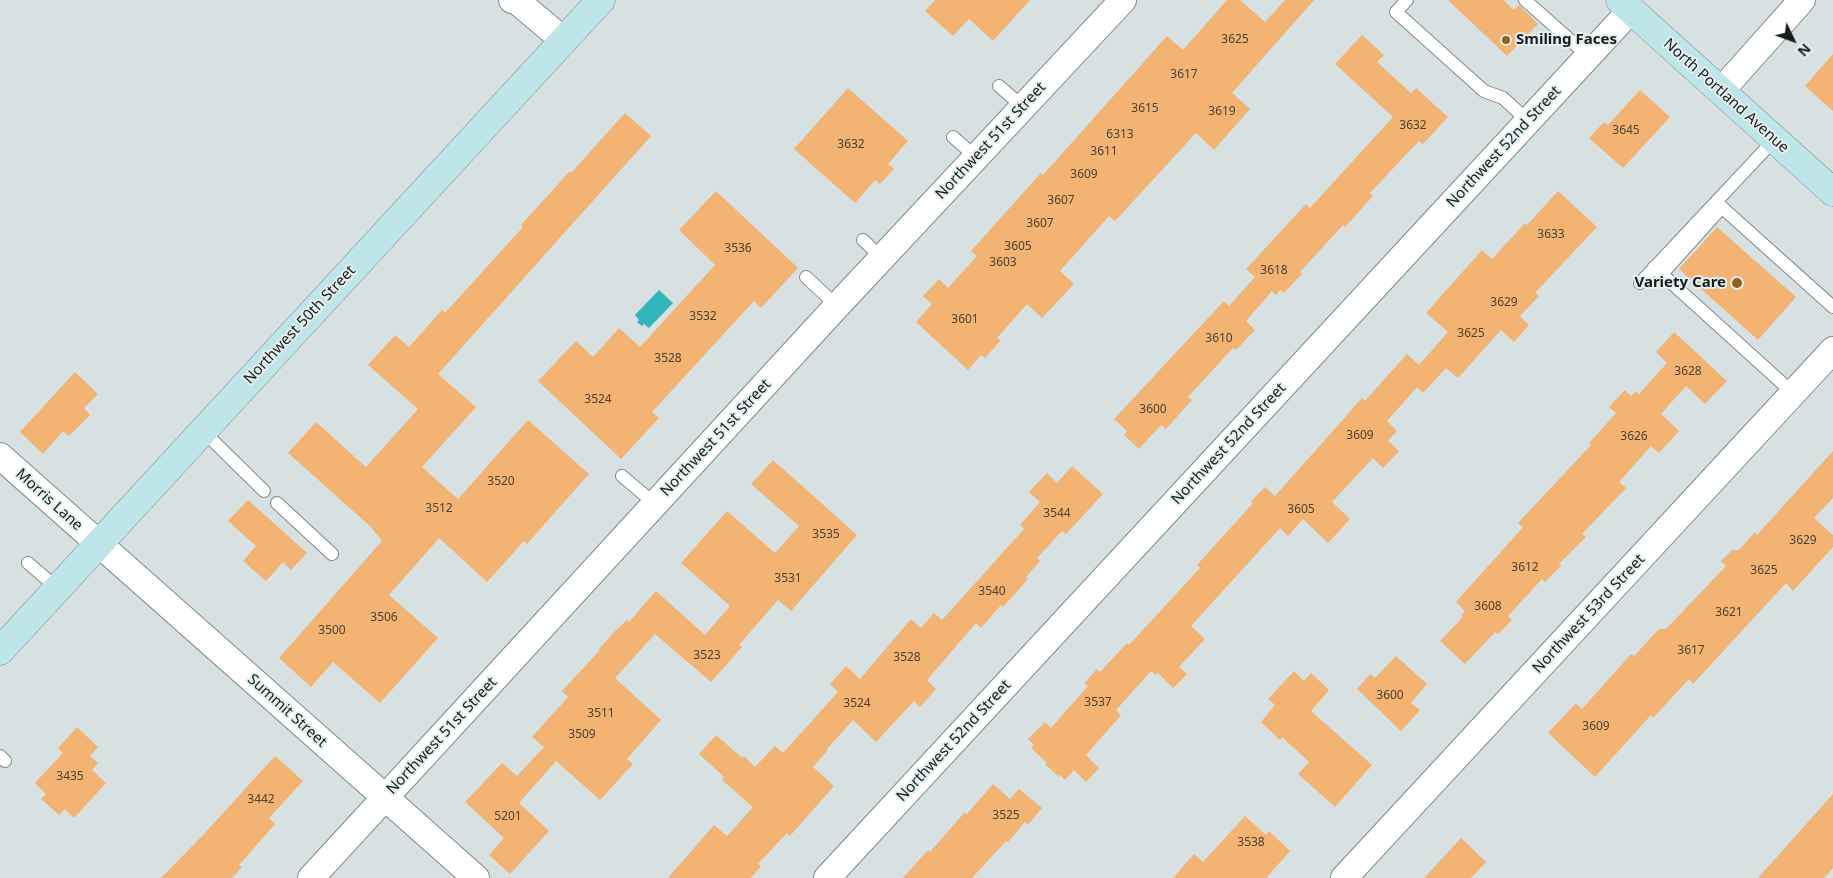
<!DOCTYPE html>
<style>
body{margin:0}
#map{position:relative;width:1833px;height:878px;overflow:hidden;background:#d7e1e2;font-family:"Noto Sans",sans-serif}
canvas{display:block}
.north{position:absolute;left:1768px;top:15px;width:50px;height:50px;-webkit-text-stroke:4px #e4efef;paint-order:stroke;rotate:132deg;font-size:14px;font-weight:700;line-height:20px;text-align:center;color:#181c1c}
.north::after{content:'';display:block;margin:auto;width:18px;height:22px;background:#181c1c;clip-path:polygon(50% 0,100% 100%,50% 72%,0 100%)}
</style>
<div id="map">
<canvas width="1833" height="878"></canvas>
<div class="north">N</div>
</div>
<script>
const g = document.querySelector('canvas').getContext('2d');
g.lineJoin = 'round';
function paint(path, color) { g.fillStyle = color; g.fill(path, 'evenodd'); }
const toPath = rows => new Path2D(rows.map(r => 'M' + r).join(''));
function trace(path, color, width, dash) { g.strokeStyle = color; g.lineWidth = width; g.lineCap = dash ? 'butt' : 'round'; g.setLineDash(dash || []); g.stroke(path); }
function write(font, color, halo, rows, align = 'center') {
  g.font = font + ' "Noto Sans",sans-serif'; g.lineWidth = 4; g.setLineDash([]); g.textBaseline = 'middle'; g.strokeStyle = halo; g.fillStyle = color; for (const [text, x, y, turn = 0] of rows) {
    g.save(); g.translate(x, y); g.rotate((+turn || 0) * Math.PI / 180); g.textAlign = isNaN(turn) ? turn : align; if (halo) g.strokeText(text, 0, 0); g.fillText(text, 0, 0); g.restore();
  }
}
const water = toPath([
 [659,290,673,303,649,328,644,324,642,326,637,322,639,320,635,315]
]);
const building = toPath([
 [935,0,1030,0,993,41,969,19,953,36,925,11],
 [1227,0,1240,0,1265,22,1285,0,1314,0,1232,93,1250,109,1214,150,1196,133,1115,221,1109,216,1060,271,1074,284,1042,318,1027,304,997,338,1001,340,985,358,981,355,968,370,916,322,932,304,923,296,939,279,948,288,977,256,971,251,1041,173,1043,175,1167,36,1183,50],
 [1448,0,1503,0,1514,10,1519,5,1538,24,1507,56],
 [1362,35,1384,55,1377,62,1411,93,1416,88,1448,117,1423,144,1419,141,1399,162,1370,193,1373,196,1345,227,1343,225,1300,272,1302,274,1284,293,1280,290,1276,295,1272,291,1246,321,1255,330,1236,350,1233,348,1188,397,1192,400,1166,429,1161,425,1139,449,1124,435,1127,431,1114,419,1224,301,1229,306,1255,277,1246,269,1306,204,1310,208,1393,117,1335,64],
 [1833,54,1833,111,1805,86],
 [848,88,908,141,888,164,894,169,880,184,875,180,855,203,794,149],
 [1640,90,1670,117,1623,168,1589,138,1604,122,1608,125],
 [625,113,651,136,438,374,476,407,422,467,458,499,528,420,589,474,527,544,524,541,487,582,439,538,389,595,438,638,380,703,333,662,311,687,279,658,382,541,371,527,288,453,316,422,366,467,418,409,368,365,395,335,409,347,442,310,445,313,523,227,521,225,570,171,571,173],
 [716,191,798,268,761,308,754,301,652,412,659,418,621,459,538,381,576,341,593,357,619,328,640,347,715,265,679,230],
 [1558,191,1597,227,1535,293,1539,296,1520,316,1529,325,1514,342,1501,330,1458,378,1446,368,1423,393,1417,387,1387,421,1397,431,1388,441,1399,451,1383,468,1373,458,1332,502,1350,519,1328,543,1303,519,1288,536,1280,528,1191,626,1205,639,1179,667,1187,674,1173,688,1158,673,1156,675,1151,671,1116,710,1121,715,1086,755,1099,768,1086,782,1074,770,1065,780,1060,775,1059,777,1045,764,1047,763,1031,748,1034,745,1028,739,1045,722,1051,728,1088,686,1084,683,1097,669,1100,672,1127,643,1129,645,1200,568,1197,565,1253,503,1251,501,1265,487,1275,496,1362,398,1365,401,1407,354,1419,365,1448,332,1426,313,1482,250,1492,259,1525,223,1527,225],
 [1717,227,1796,297,1758,340,1679,269],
 [1674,332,1727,381,1705,404,1686,386,1661,414,1679,431,1659,453,1651,446,1619,482,1626,488,1582,534,1586,537,1559,564,1561,566,1545,582,1542,579,1508,616,1512,620,1498,634,1495,632,1465,664,1440,641,1463,617,1461,615,1465,611,1456,602,1523,527,1518,523,1591,445,1589,443,1616,413,1609,407,1625,390,1631,396,1636,391,1639,394,1667,363,1656,352],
 [75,372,98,394,84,408,90,415,69,436,63,431,43,454,20,432],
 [1833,451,1833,498,1814,518,1833,535,1833,547,1793,591,1786,583,1693,684,1689,679,1653,718,1651,715,1595,777,1548,733,1576,703,1582,709,1631,654,1634,656,1659,629,1666,629,1726,566,1721,561,1732,550,1739,550,1755,532,1757,535],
 [773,460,857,535,791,611,778,600,739,645,742,647,711,682,655,634,615,678,661,720,627,759,633,764,600,800,556,761,519,803,549,831,510,874,489,855,504,838,465,802,502,763,517,776,544,747,532,737,568,697,562,691,600,650,599,649,614,632,627,620,629,622,656,591,705,635,730,606,681,563,727,511,775,553,799,526,751,484],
 [1072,466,1103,494,1066,534,1062,531,1037,558,1040,561,1026,577,1028,579,1003,607,1001,605,981,628,976,623,927,680,936,689,920,707,914,701,876,742,853,720,827,749,828,750,813,767,834,786,790,836,787,833,758,864,761,866,751,878,668,878,714,825,727,836,753,807,722,780,724,777,699,754,716,735,742,758,744,756,755,767,775,746,783,753,838,692,830,684,846,666,860,679,911,619,921,628,934,613,942,620,1024,529,1020,525,1040,502,1029,492,1047,473,1057,483],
 [248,500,307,553,291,570,283,562,266,581,243,561,256,546,228,521],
 [1396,656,1427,684,1411,703,1420,710,1401,731,1357,689,1370,674,1375,678],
 [1294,671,1304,681,1311,673,1329,690,1311,711,1372,765,1335,807,1298,774,1309,762,1282,737,1280,740,1261,722,1275,705,1268,699],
 [77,727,98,747,90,756,98,763,92,770,106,783,74,818,65,809,59,815,41,799,46,794,35,783,63,753,58,748],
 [275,756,303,781,269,818,275,824,239,865,242,867,232,878,161,878,205,833],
 [993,784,1010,799,1019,789,1042,808,1028,825,1025,822,1008,842,1006,841,972,878,903,878,928,850,930,852,965,812,967,814],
 [1833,794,1833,868,1824,878,1758,878],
 [1245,816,1266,835,1269,831,1290,851,1266,878,1173,878,1194,854,1203,862],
 [1461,838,1486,862,1471,878,1424,878]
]);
const lane = toPath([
 [1407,0,1396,12,1484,91,1503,98,1528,121],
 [1525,0,1588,56],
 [999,86,1023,107],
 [953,137,976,157],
 [1716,202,1833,307],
 [863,240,882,258],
 [1654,267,1793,393],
 [1662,274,1722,207],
 [806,277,837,306],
 [1640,283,1775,139],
 [203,431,264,491],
 [622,476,655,504],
 [277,503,332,554],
 [28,563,57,588],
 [0,756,5,761]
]);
const street = toPath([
 [512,0,517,1,563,40],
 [1721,91,1802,0],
 [0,456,476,878],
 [311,878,837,306,1123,0],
 [827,878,1631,10],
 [1344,878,1833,350]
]);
const secondary = toPath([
 [1620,0,1833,192],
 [0,651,601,0]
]);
const markers = [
 [1506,40,5,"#985f1c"],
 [1737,283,6,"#985f1c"]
];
const numberNames = [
 ["3625",1235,40],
 ["3617",1184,75],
 ["3615",1145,109],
 ["3619",1222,112],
 ["3632",1413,126],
 ["3645",1626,131],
 ["6313",1120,135],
 ["3632",851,145],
 ["3611",1104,152],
 ["3609",1084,175],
 ["3607",1061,201],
 ["3607",1040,224],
 ["3633",1551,235],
 ["3605",1018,247],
 ["3536",738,249],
 ["3603",1003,263],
 ["3618",1274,271],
 ["3629",1504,303],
 ["3532",703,317],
 ["3601",965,320],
 ["3625",1471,334],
 ["3610",1219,339],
 ["3528",668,359],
 ["3628",1688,372],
 ["3524",598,400],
 ["3600",1153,410],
 ["3609",1360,436],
 ["3626",1634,437],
 ["3520",501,482],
 ["3512",439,509],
 ["3605",1301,510],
 ["3544",1057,514],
 ["3535",826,535],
 ["3629",1803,541],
 ["3612",1525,568],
 ["3625",1764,571],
 ["3531",788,579],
 ["3540",992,592],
 ["3608",1488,607],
 ["3621",1729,613],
 ["3506",384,618],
 ["3500",332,631],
 ["3617",1691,651],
 ["3523",707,656],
 ["3528",907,658],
 ["3600",1390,696],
 ["3537",1098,703],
 ["3524",857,704],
 ["3511",601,714],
 ["3609",1596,727],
 ["3509",582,735],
 ["3435",70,777],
 ["3442",261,800],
 ["3525",1006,816],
 ["5201",508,817],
 ["3538",1251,843]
];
const poiNames = [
 ["Smiling Faces",1516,40],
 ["Variety Care",1726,283,"right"]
];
const streetNames = [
 ["North Portland Avenue",1726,96,42],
 ["Northwest 51st Street",991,141,-47],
 ["Northwest 52nd Street",1504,147,-47],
 ["Northwest 50th Street",300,325,-47],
 ["Northwest 51st Street",716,438,-47],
 ["Northwest 52nd Street",1229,444,-47],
 ["Morris Lane",49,500,42],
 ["Northwest 53rd Street",1589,614,-47],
 ["Summit Street",287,711,42],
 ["Northwest 51st Street",442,736,-47],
 ["Northwest 52nd Street",954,741,-47]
];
paint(water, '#31b6ba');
paint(building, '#f2b373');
trace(lane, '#808a8a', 14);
trace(street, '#808a8a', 28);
trace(secondary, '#808a8a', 29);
trace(lane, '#fff', 12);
trace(street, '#fff', 26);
trace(secondary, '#bee5e7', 28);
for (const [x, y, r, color] of markers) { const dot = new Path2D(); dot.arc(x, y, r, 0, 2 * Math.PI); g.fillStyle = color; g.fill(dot); trace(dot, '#e4efef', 2); }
write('12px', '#4e4232', null, numberNames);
write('bold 15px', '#181c1c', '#e4efef', poiNames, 'left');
write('15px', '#181c1c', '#e4efef', streetNames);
</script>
